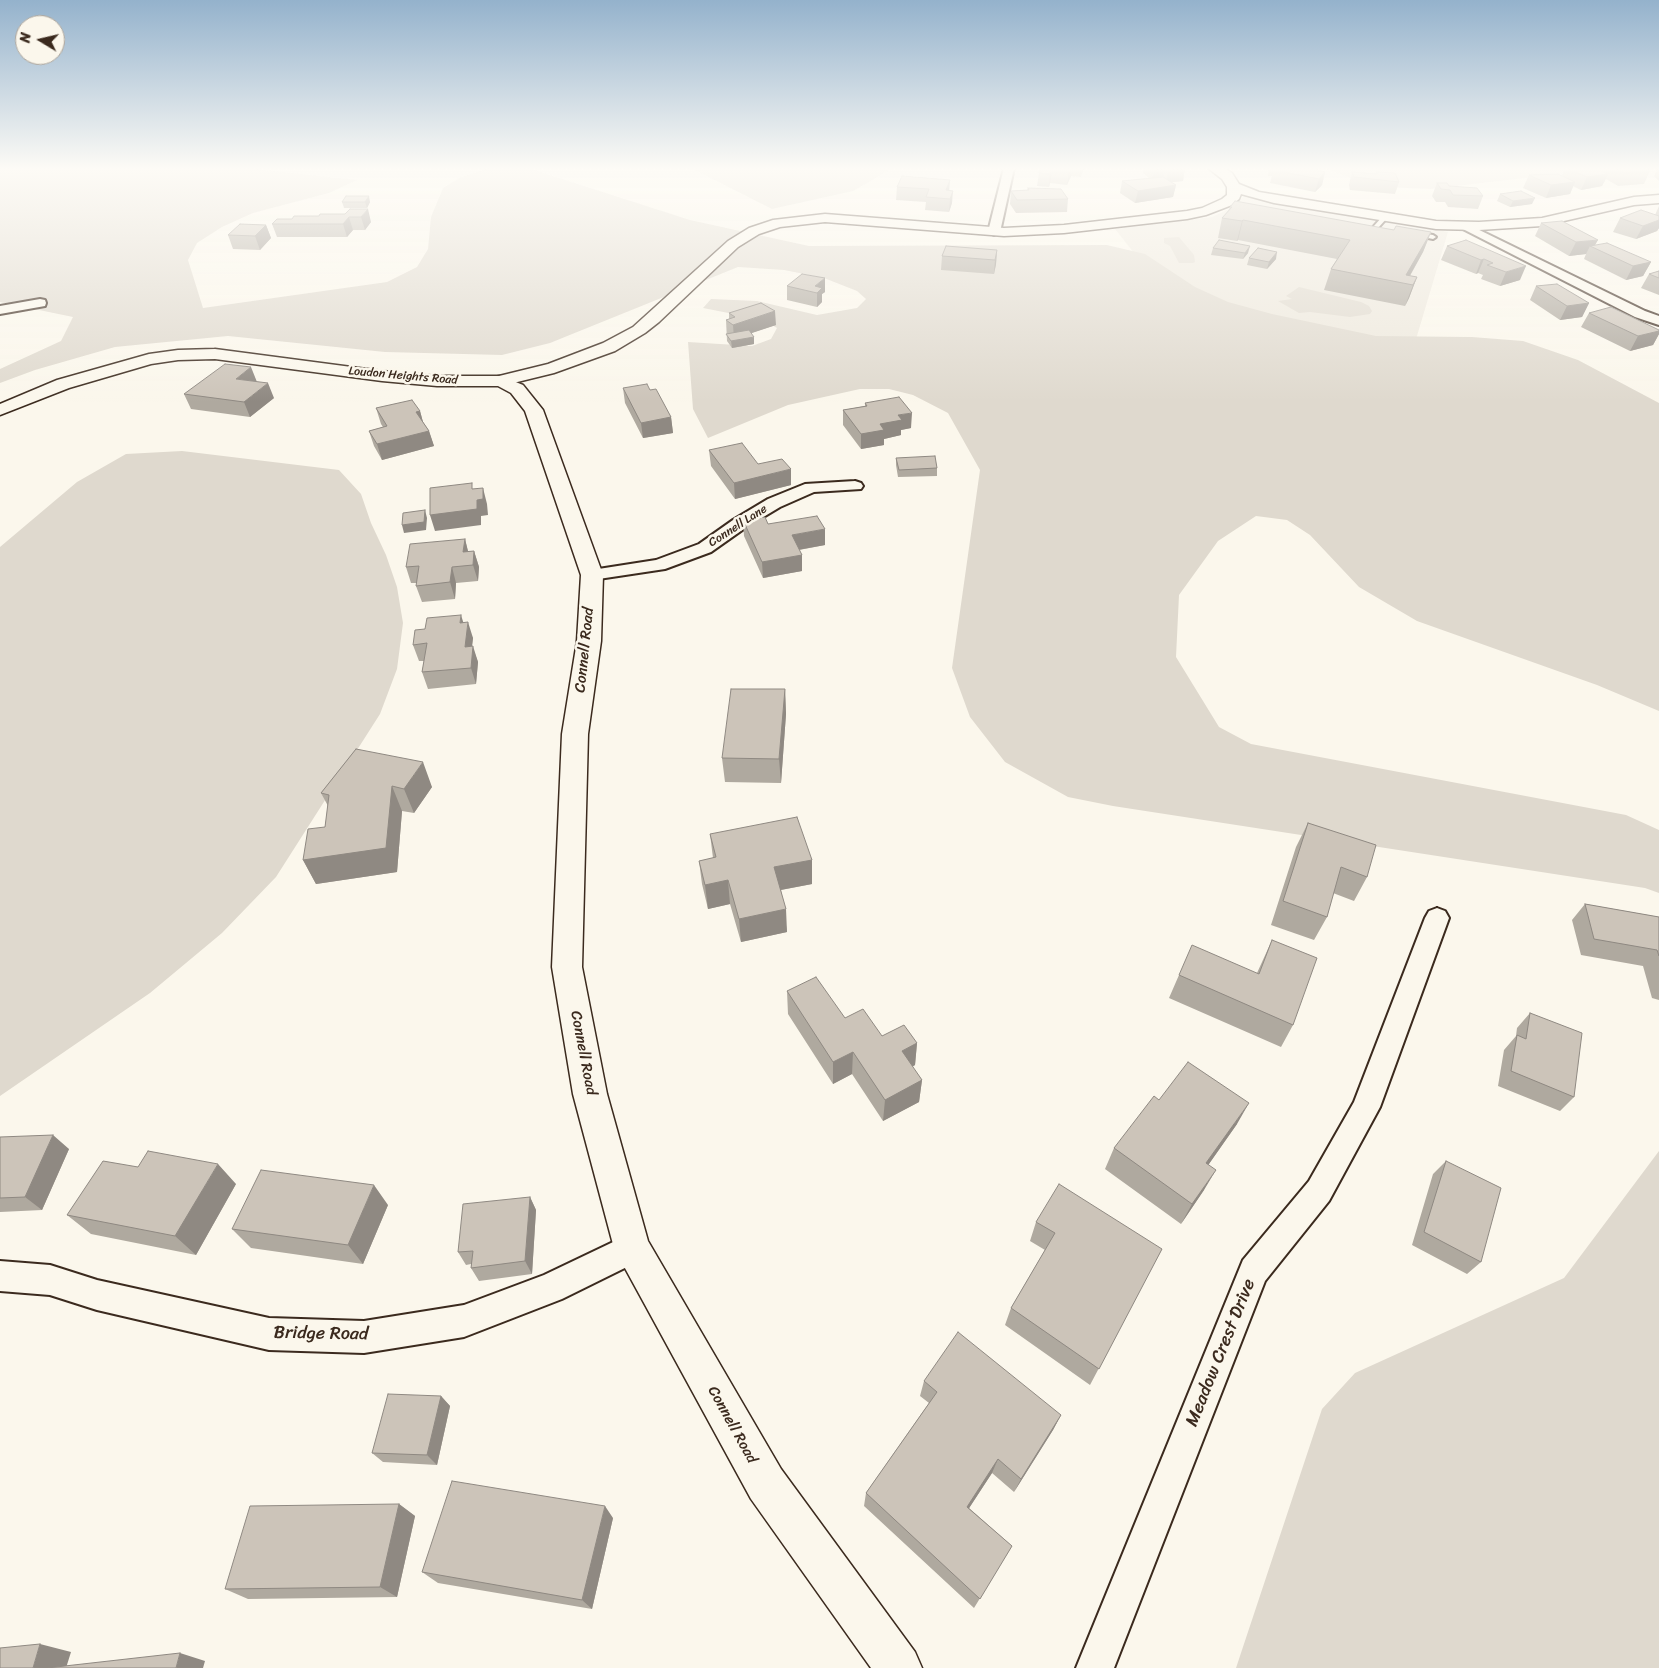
<!DOCTYPE html>
<style>
body{margin:0}
#map{position:relative;width:1659px;height:1668px;overflow:hidden;background:#fbf7ec;font-family:Sriracha,sans-serif}
canvas{display:block}
.north{position:absolute;left:15px;top:15px;width:50px;height:50px;box-sizing:border-box;background:#fbf7ec;border:1px solid #aea59a;border-radius:50%;rotate:279deg;font-size:14px;font-weight:700;line-height:20px;text-align:center;color:#3b2a1e}
.north::after{content:'';display:block;margin:auto;width:18px;height:22px;background:#3b2a1e;clip-path:polygon(50% 0,100% 100%,50% 72%,0 100%)}
</style>
<div id="map">
<canvas width="1659" height="1668"></canvas>
<div class="north">N</div>
</div>
<script>
const g = document.querySelector('canvas').getContext('2d');
g.lineJoin = 'round';
function paint(path, color) { g.fillStyle = color; g.fill(path, 'evenodd'); }
const toPath = rows => new Path2D(rows.map(r => 'M' + r).join(''));
function trace(path, color, width, dash) { g.strokeStyle = color; g.lineWidth = width; g.lineCap = dash ? 'butt' : 'round'; g.setLineDash(dash || []); g.stroke(path); }
function write(font, color, halo, rows, align = 'center') {
  g.font = font + ' Sriracha,sans-serif'; g.lineWidth = 5; g.setLineDash([]); g.textBaseline = 'middle'; g.strokeStyle = halo; g.fillStyle = color; for (const [text, x, y, turn = 0] of rows) {
    g.save(); g.translate(x, y); g.rotate((+turn || 0) * Math.PI / 180); g.textAlign = isNaN(turn) ? turn : align; if (halo) g.strokeText(text, 0, 0); g.fillText(text, 0, 0); g.restore();
  }
}
const built = toPath([
 [1245,195,1448,232,1414,346,1172,301,1115,229,1212,217,1233,207]
]);
const green = toPath([
 [0,168,245,168,357,180,329,193,253,213,222,227,197,243,188,260,203,308,387,282,417,267,428,249,431,217,443,188,461,177,491,168,531,169,690,220,809,246,1107,245,1145,254,1195,287,1228,302,1272,314,1376,336,1472,337,1523,341,1578,360,1659,403,1659,711,1597,685,1417,621,1359,587,1310,535,1287,520,1256,516,1218,541,1179,595,1176,657,1219,727,1251,744,1626,815,1659,830,1659,893,1645,888,1113,806,1068,797,1005,762,970,717,952,668,980,470,948,413,913,395,889,389,860,389,788,405,708,438,693,409,688,342,752,346,771,339,777,328,764,320,703,308,711,299,757,301,817,315,857,308,866,299,857,291,824,278,784,270,738,267,550,343,502,355,385,352,228,336,115,347,35,370,0,383,0,369,61,341,73,317,0,302],
 [691,168,893,168,853,191,772,209],
 [1324,168,1611,168,1430,189,1388,187,1353,179],
 [1179,237,1194,255,1195,262,1193,263,1179,263,1170,246,1164,243,1164,238],
 [1299,287,1361,302,1369,306,1372,311,1370,314,1350,317,1310,312,1299,313,1278,301,1292,299,1286,296],
 [182,451,339,470,361,494,371,523,386,555,397,587,403,623,397,669,380,714,276,877,222,933,150,993,0,1096,0,547,77,482,126,454],
 [1659,1151,1659,1668,1236,1668,1322,1409,1355,1373,1564,1278]
]);
const service = toPath([
 [1382,217,1387,218,1369,238,1365,238,1365,236,1382,217],
 [1415,232,1433,235,1436,237,1433,239,1413,235,1415,232]
]);
const minor = toPath([
 [1004,168,1014,168,1000,232,994,235,988,232,1004,168],
 [1465,223,1645,311,1659,316,1659,325,1635,317,1461,228,1459,226,1461,224,1465,223],
 [40,299,45,300,46,303,45,306,0,314,0,306,40,299],
 [855,481,861,483,863,486,861,489,814,492,780,507,745,528,711,552,665,569,592,580,586,579,583,575,586,571,592,570,656,560,699,544,733,520,768,499,805,484,855,481],
 [1437,908,1445,911,1449,918,1380,1107,1329,1201,1265,1281,1114,1668,1076,1668,1243,1260,1309,1181,1354,1102,1425,918,1429,911,1437,908],
 [632,1233,643,1237,647,1248,643,1259,562,1299,464,1337,364,1353,269,1350,97,1310,50,1295,0,1291,0,1261,50,1265,97,1280,269,1318,364,1321,464,1305,544,1275,632,1233]
]);
const tertiary = toPath([
 [1208,168,1224,168,1232,173,1239,184,1259,192,1436,221,1479,222,1542,218,1634,197,1659,195,1659,203,1634,205,1542,226,1479,230,1436,229,1274,203,1241,194,1239,199,1232,205,1206,215,1187,219,1064,233,1004,236,825,222,780,227,759,234,738,247,659,322,645,333,615,351,554,373,501,386,495,385,492,381,495,377,548,364,603,343,633,327,728,241,749,228,773,220,825,214,1004,228,1064,225,1187,211,1202,208,1222,199,1227,195,1227,187,1222,179,1208,168]
]);
const secondary = toPath([
 [215,349,382,371,437,376,501,376,523,385,543,410,603,575,601,641,588,734,582,967,607,1094,648,1241,781,1469,915,1652,922,1668,871,1668,751,1499,614,1248,573,1094,552,967,562,734,577,641,581,575,525,411,511,393,498,386,437,386,382,381,215,359,178,360,151,364,69,388,0,415,0,404,57,380,149,354,178,350,215,349]
]);
const wall = toPath([
 [1041,168,1084,168,1081,177,1071,176,1067,185,1050,183,1049,187,1037,186,1039,173],
 [1144,168,1185,168,1183,181,1171,182,1176,185,1173,197,1135,203,1120,193,1122,181,1149,178,1143,173],
 [1269,168,1318,168,1317,171,1325,172,1322,185,1315,192,1270,183,1272,176,1268,176],
 [1565,168,1645,168,1650,171,1644,184,1618,186,1606,179,1602,186,1581,190,1573,186,1570,194,1546,198,1523,188,1529,175,1562,176],
 [1658,168,1659,168,1659,181,1654,176],
 [1352,172,1376,174,1376,172,1399,182,1395,194,1350,190,1349,185],
 [950,180,949,190,952,203,949,212,925,210,926,202,896,200,897,187],
 [1437,183,1483,196,1478,209,1448,207,1445,202,1436,202,1432,196],
 [1028,188,1068,199,1067,212,1016,213,1010,204,1011,191,1027,190],
 [1500,194,1532,204,1510,207,1497,201],
 [346,196,370,202,367,208,344,208,342,202],
 [1659,206,1659,228,1657,231,1636,239,1613,232,1620,218,1655,215],
 [1230,207,1394,230,1431,232,1423,252,1410,276,1417,277,1409,298,1405,306,1324,290,1331,269,1337,259,1238,240,1237,241,1218,238,1222,218,1228,211],
 [350,209,371,222,365,230,353,230,347,237,277,237,272,224,292,219,345,214],
 [1541,223,1595,245,1651,262,1643,276,1626,280,1584,259,1586,254,1569,256,1535,236],
 [266,225,271,238,260,250,233,249,228,235],
 [1466,240,1520,280,1500,286,1481,279,1483,275,1478,273,1476,274,1441,260,1447,246],
 [1213,248,1248,253,1243,259,1211,255],
 [997,250,996,264,994,274,941,270,942,256],
 [1249,258,1276,259,1267,269,1247,265],
 [1659,271,1659,295,1641,288,1649,274],
 [787,286,825,292,822,294,822,302,817,307,787,300],
 [1536,286,1589,303,1582,317,1560,320,1530,300],
 [729,313,776,325,751,333,754,344,732,348,727,341,726,320,729,319],
 [1589,313,1659,330,1659,334,1653,345,1630,351,1581,327],
 [623,388,650,390,671,417,673,433,643,438,625,403],
 [184,394,274,398,250,417,191,409],
 [865,403,911,428,901,430,901,435,884,439,884,445,861,449,843,425,843,410,865,406],
 [376,408,420,411,423,422,429,431,434,446,382,460,374,446,369,431,383,427,381,424],
 [709,450,758,464,791,485,735,499,711,466],
 [896,458,937,468,937,476,898,477,896,465],
 [743,520,768,524,825,545,799,550,802,555,802,571,763,578,744,536],
 [465,539,468,552,474,551,479,567,478,581,456,583,455,599,422,602,416,586,417,583,411,583,406,567],
 [463,622,473,638,472,646,478,662,476,684,428,689,422,672,424,661,419,661,413,645,425,629],
 [785,689,786,714,781,783,725,782,722,758],
 [356,749,432,787,414,813,402,811,397,872,316,884,303,860,325,827,328,806,321,793],
 [1308,823,1367,877,1354,901,1333,893,1327,917,1314,940,1271,925,1296,847],
 [710,834,812,860,812,884,781,890,787,932,741,942,730,904,708,909,702,884,699,861,713,858],
 [1585,904,1659,917,1659,1000,1652,998,1643,966,1581,955,1572,920],
 [1272,940,1293,1025,1281,1047,1169,998,1179,975,1257,973],
 [787,991,882,1036,917,1043,915,1065,912,1067,922,1080,919,1102,883,1121,852,1074,833,1084,788,1014],
 [1530,1013,1574,1097,1560,1111,1498,1086,1504,1050,1516,1036,1517,1028],
 [1159,1100,1237,1124,1208,1165,1204,1190,1181,1224,1105,1169,1114,1148],
 [0,1137,69,1149,42,1210,0,1212],
 [1446,1161,1481,1262,1467,1274,1412,1245,1433,1174],
 [236,1184,196,1255,91,1234,67,1215],
 [530,1197,536,1210,532,1274,479,1281,471,1268,471,1264,466,1265,458,1252],
 [388,1205,363,1264,251,1248,232,1229],
 [1036,1222,1162,1249,1090,1385,1005,1325,1011,1308,1045,1250,1030,1241],
 [924,1381,1061,1415,1053,1430,1014,1492,992,1473,969,1508,1012,1546,974,1608,864,1506,866,1493,929,1403,920,1396],
 [441,1396,450,1406,437,1465,383,1462,372,1453],
 [399,1504,415,1516,397,1597,248,1599,225,1589],
 [613,1518,592,1609,438,1583,422,1572]
]);
const shadedWall = toPath([
 [1071,168,1072,168,1071,176,1067,185,1069,172],
 [1154,168,1165,168,1163,180,1152,181],
 [1185,168,1183,181,1166,183,1169,170],
 [1052,171,1050,183,1049,187,1050,174],
 [1325,172,1322,185,1315,192,1319,179],
 [1608,174,1602,186,1581,190,1587,177],
 [950,180,949,192,946,190],
 [1575,182,1570,194,1546,198,1551,185],
 [1176,185,1173,197,1135,203,1138,191],
 [953,191,952,203,949,212,950,199],
 [369,196,370,202,367,208,365,202],
 [1535,198,1532,204,1510,207,1513,201],
 [368,209,371,222,365,230,361,217],
 [349,217,353,230,347,237,343,224],
 [1243,220,1238,240,1237,241,1242,221],
 [1659,220,1659,228,1657,231,1636,239,1643,226],
 [266,225,271,238,260,250,255,236],
 [1431,232,1423,252,1405,284,1406,275],
 [1598,240,1594,247,1590,246,1586,254,1569,256,1576,242],
 [1250,246,1248,253,1243,259,1245,253],
 [997,250,996,264,994,274,995,260],
 [1277,252,1276,259,1267,269,1269,262],
 [1484,259,1478,273,1476,274,1481,260],
 [1651,262,1643,276,1626,280,1633,266],
 [1526,266,1520,280,1500,286,1506,272],
 [1417,277,1409,298,1405,306,1413,285],
 [825,278,825,292,822,294,822,302,817,307,817,293,815,286],
 [1589,303,1582,317,1560,320,1567,306],
 [775,311,776,325,734,339,733,325],
 [1659,331,1659,334,1653,345,1630,351,1638,336],
 [754,337,754,344,732,348,731,341],
 [251,367,257,382,236,379],
 [268,383,274,398,250,417,244,402],
 [420,411,424,426,416,412],
 [912,413,911,428,901,430,901,435,884,439,884,445,861,449,861,434,898,415],
 [671,417,673,433,643,438,641,423],
 [429,431,434,446,382,460,377,444],
 [791,469,791,485,735,499,734,483],
 [483,488,487,504,488,515,481,516,481,525,435,531,430,515,477,500],
 [425,510,427,518,426,530,404,533,402,525],
 [825,529,825,545,792,551,792,535],
 [465,539,469,555,463,552],
 [474,551,479,567,478,581,473,565],
 [802,555,802,571,763,578,762,562],
 [452,567,456,583,455,599,450,582],
 [461,615,466,631,460,623],
 [468,622,473,638,470,663,465,647],
 [473,646,478,662,476,684,471,668],
 [785,689,786,714,781,783,779,759],
 [423,762,432,787,414,813,404,789],
 [392,786,402,811,397,872,316,884,303,860],
 [812,860,812,884,775,891,774,867],
 [728,880,730,904,708,909,705,885],
 [786,909,787,932,741,942,739,919],
 [917,1043,915,1065,900,1073,902,1051],
 [853,1052,852,1074,833,1084,833,1062],
 [922,1080,919,1102,883,1121,885,1100],
 [1249,1103,1237,1124,1195,1184,1206,1163],
 [53,1135,69,1149,42,1210,25,1197],
 [218,1164,236,1184,196,1255,175,1236],
 [1216,1170,1204,1190,1181,1224,1192,1204],
 [374,1185,388,1205,363,1264,348,1245],
 [530,1197,536,1210,532,1274,525,1261],
 [441,1396,450,1406,437,1465,427,1455],
 [1061,1415,1053,1430,1014,1492,1021,1479],
 [998,1459,992,1473,962,1519,967,1507],
 [399,1504,415,1516,397,1597,380,1587],
 [605,1506,613,1518,592,1609,582,1600],
 [40,1644,71,1652,66,1668,33,1668],
 [180,1653,205,1661,203,1668,176,1668]
]);
const building = toPath([
 [1041,168,1071,168,1069,172,1052,171,1050,174,1039,173,1041,168],
 [1167,168,1185,168,1169,170,1167,168],
 [1276,168,1316,168,1315,170,1325,172,1319,179,1274,170,1276,168],
 [1567,168,1596,168,1608,174,1587,177,1567,168],
 [1616,168,1645,168,1650,171,1624,173,1616,168],
 [1352,172,1377,174,1376,172,1395,173,1399,182,1354,177,1352,172],
 [1558,174,1575,182,1551,185,1529,175,1558,174],
 [902,176,950,180,946,190,953,191,950,199,926,197,929,189,897,187,902,176],
 [1163,177,1176,185,1138,191,1122,181,1163,177],
 [1437,183,1447,183,1449,186,1477,188,1483,196,1453,195,1450,190,1441,189,1437,183],
 [1028,188,1061,189,1068,199,1017,200,1011,191,1029,190,1028,188],
 [1521,191,1535,198,1513,201,1500,194,1521,191],
 [346,196,369,196,365,202,342,202,346,196],
 [1235,201,1394,230,1396,226,1431,232,1406,275,1417,277,1413,285,1331,269,1350,240,1243,220,1242,221,1222,218,1232,207,1230,207,1235,201],
 [350,209,368,209,361,217,349,217,343,224,272,224,277,219,292,219,294,216,319,216,320,214,345,214,350,209],
 [1641,210,1659,216,1659,220,1643,226,1620,218,1641,210],
 [1562,221,1598,240,1576,242,1541,223,1562,221],
 [240,224,266,225,255,236,228,235,240,224],
 [1219,240,1250,246,1245,253,1213,248,1219,240],
 [1466,240,1526,266,1506,272,1487,265,1493,263,1484,259,1481,260,1447,246,1466,240],
 [1607,243,1651,262,1633,266,1590,246,1607,243],
 [946,246,997,250,995,260,942,256,946,246],
 [1258,248,1277,252,1269,262,1249,258,1258,248],
 [1659,271,1659,278,1649,274,1659,271],
 [802,274,825,278,815,286,822,288,817,293,787,286,802,274],
 [1557,284,1589,303,1567,306,1536,286,1557,284],
 [761,303,775,311,733,325,726,320,735,317,729,313,761,303],
 [1611,307,1659,330,1659,331,1638,336,1589,313,1611,307],
 [749,330,754,337,731,341,726,334,749,330],
 [225,364,251,367,236,379,268,383,244,402,184,394,225,364],
 [647,384,650,390,656,389,671,417,641,423,623,388,647,384],
 [899,397,912,413,898,415,902,420,880,424,884,430,861,434,843,410,867,406,865,403,899,397],
 [412,400,420,411,416,412,429,431,377,444,369,431,387,426,376,408,412,400],
 [742,443,758,464,782,459,791,469,734,483,709,450,742,443],
 [935,456,937,468,899,470,896,458,935,456],
 [472,483,472,489,483,488,483,499,477,500,477,509,430,515,430,488,472,483],
 [425,510,424,522,402,525,403,513,425,510],
 [817,516,825,529,792,535,802,555,762,562,743,520,765,517,768,524,817,516],
 [465,539,463,552,474,551,473,565,452,567,450,582,416,586,419,566,406,567,410,544,465,539],
 [461,615,460,623,468,622,465,647,473,646,471,668,422,672,427,643,413,645,415,630,425,629,427,618,461,615],
 [731,689,785,689,779,759,722,758,731,689],
 [356,749,423,762,404,789,392,786,386,848,303,860,308,829,325,827,329,795,321,793,356,749],
 [797,817,812,860,774,867,786,909,739,919,728,880,705,885,699,861,716,857,710,834,797,817],
 [1308,823,1376,845,1367,877,1341,867,1327,917,1283,901,1308,823],
 [1585,904,1659,917,1659,956,1657,950,1594,939,1585,904],
 [1272,940,1317,958,1293,1025,1179,975,1192,945,1259,974,1272,940],
 [816,977,845,1018,863,1009,882,1036,904,1025,917,1043,902,1051,922,1080,885,1100,853,1052,833,1062,787,991,816,977],
 [1530,1013,1582,1033,1574,1097,1511,1071,1517,1035,1526,1039,1530,1013],
 [1188,1062,1249,1103,1206,1163,1216,1170,1192,1204,1114,1148,1154,1096,1159,1100,1188,1062],
 [53,1135,25,1197,0,1198,0,1137,53,1135],
 [148,1151,218,1164,175,1236,67,1215,103,1161,138,1167,148,1151],
 [1446,1161,1501,1188,1481,1262,1424,1232,1446,1161],
 [261,1170,374,1185,348,1245,232,1229,261,1170],
 [1059,1184,1162,1249,1099,1369,1011,1308,1055,1233,1036,1222,1059,1184],
 [530,1197,525,1261,471,1268,473,1251,458,1252,463,1204,530,1197],
 [958,1332,1061,1415,1021,1479,998,1459,967,1507,1012,1546,980,1599,866,1493,937,1392,924,1381,958,1332],
 [388,1394,441,1396,427,1455,372,1453,388,1394],
 [452,1481,605,1506,582,1600,422,1572,452,1481],
 [399,1504,380,1587,225,1589,250,1506,399,1504],
 [40,1644,33,1668,0,1668,0,1648,40,1644],
 [180,1653,176,1668,47,1668,180,1653]
]);
const farStreetnames = [
 ["Loudon Heights Road",403,376,5],
 ["Connell Lane",738,526,-33]
];
const streetNames = [
 ["Connell Road",585,650,-84],
 ["Connell Road",583,1053,79],
 ["Connell Road",732,1425,61]
];
const nearStreetnames = [
 ["Bridge Road",321,1334,1],
 ["Meadow Crest Drive",1221,1353,-68]
];
paint(built, '#ede8dd');
paint(green, '#dfd9ce');
trace(service, '#3b2a1e', 4);
trace(minor, '#3b2a1e', 4);
trace(tertiary, '#3b2a1e', 3);
trace(secondary, '#3b2a1e', 3);
paint(service, '#fbf7ec');
paint(minor, '#fbf7ec');
paint(tertiary, '#fbf7ec');
paint(secondary, '#fbf7ec');
paint(wall, '#afa99f');
paint(shadedWall, '#8f8982');
paint(building, '#ccc4b9');
trace(building, '#8f8982', 1);
const sky = g.createLinearGradient(0, 0, 0, 402);
sky.addColorStop(0, '#94b2cc');
sky.addColorStop(0.42, '#fdfbf6');
sky.addColorStop(1, '#fdfbf600');
g.fillStyle = sky;
g.fillRect(0, 0, 1659, 402);
write('12px', '#3b2a1e', '#fbf7ec', farStreetnames);
write('15px', '#3b2a1e', '#fbf7ec', streetNames);
write('18px', '#3b2a1e', '#fbf7ec', nearStreetnames);
</script>
